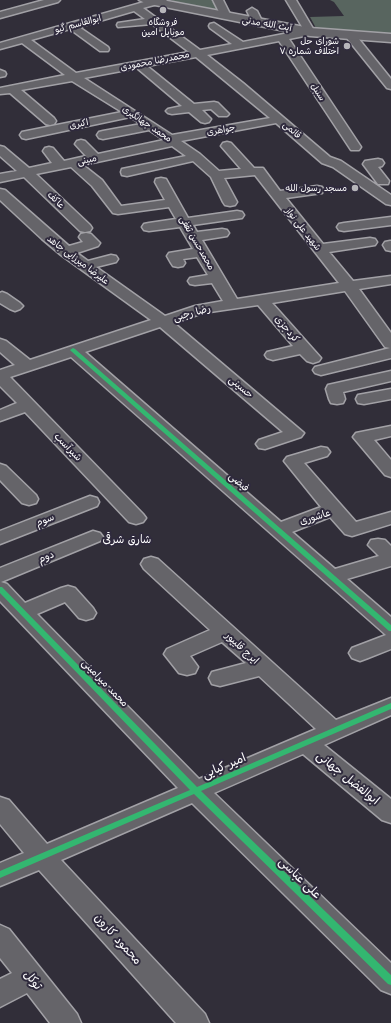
<!DOCTYPE html>
<meta charset="utf-8">
<style>
body{margin:0}
canvas{display:block;background:#312e39}
</style>
<canvas width="391" height="1023"></canvas>
<script>
const g = document.querySelector('canvas').getContext('2d');
g.lineJoin = 'round';
function paint(path, color) { g.fillStyle = color; g.fill(path, 'evenodd'); }
const toPath = rows => new Path2D(rows.map(r => 'M' + r).join(''));
function trace(path, color, width, dash) { g.strokeStyle = color; g.lineWidth = width; g.lineCap = dash ? 'butt' : 'round'; g.setLineDash(dash || []); g.stroke(path); }
function write(font, color, halo, rows, align = 'center') {
  g.font = font + ' Mali,"Playpen Sans Arabic",sans-serif'; g.lineWidth = 4; g.setLineDash([]); g.textBaseline = 'middle'; g.strokeStyle = halo; g.fillStyle = color; for (const [text, x, y, turn = 0] of rows) {
    g.save(); g.translate(x, y); g.rotate((+turn || 0) * Math.PI / 180); g.textAlign = isNaN(turn) ? turn : align; if (halo) g.strokeText(text, 0, 0); g.fillText(text, 0, 0); g.restore();
  }
}
const green = toPath([
 [173,0,212,0,218,12,167,2],
 [330,0,391,0,391,35,316,28,310,17,344,16,334,2]
]);
const minor = toPath([
 [44,0,60,0,58,2,0,18,0,12,44,0],
 [151,0,167,0,165,2,143,8,200,50,232,44,210,28,209,26,210,24,214,23,243,42,304,30,286,0,296,0,315,32,314,34,289,39,361,147,359,150,351,150,279,41,207,55,243,83,330,157,341,161,391,195,391,205,386,204,333,167,322,163,276,123,181,141,200,154,219,171,241,169,221,146,223,143,227,142,231,143,254,168,263,168,280,191,317,186,322,187,324,190,322,193,286,198,323,244,370,238,375,239,377,242,375,245,329,252,353,281,391,276,391,284,359,289,391,333,391,358,321,375,315,373,313,370,315,367,390,348,385,347,345,291,272,303,321,358,319,361,313,363,307,361,300,354,273,360,267,358,265,355,267,352,293,346,258,305,203,313,174,323,304,433,301,437,265,449,259,448,256,444,259,440,283,432,160,327,85,352,281,522,321,507,284,461,287,457,321,447,327,448,330,452,327,456,304,463,356,522,391,512,391,524,352,536,345,534,330,517,292,532,335,569,379,556,368,545,371,540,378,539,385,540,391,546,391,566,347,579,391,617,391,649,368,658,360,661,352,658,349,653,352,648,386,635,71,357,10,377,143,514,146,518,143,522,136,524,129,522,25,412,0,421,0,410,17,403,0,386,0,370,15,365,0,352,0,339,6,341,30,360,151,320,61,255,42,239,0,200,0,189,5,190,69,246,83,242,79,237,81,234,86,233,91,234,100,243,98,246,77,253,88,261,111,255,116,256,118,259,116,262,96,267,165,316,195,306,223,301,212,283,195,285,190,284,188,281,190,278,208,275,197,257,183,259,185,263,183,266,178,267,173,266,171,263,167,256,169,253,193,249,180,227,149,231,144,230,142,227,144,224,149,223,176,219,169,207,118,214,113,213,92,186,71,167,36,174,90,225,92,228,90,231,85,232,80,231,24,177,0,182,0,174,17,171,0,156,0,146,4,147,29,168,52,163,43,151,45,148,49,147,53,148,64,161,86,156,75,144,77,141,81,140,85,141,98,154,164,140,149,130,103,139,99,138,97,135,99,132,103,131,141,124,130,117,26,139,22,138,20,135,22,132,122,112,72,81,21,90,54,118,56,121,54,124,50,125,46,124,10,93,0,94,0,88,65,75,22,43,0,49,0,43,151,0],
 [134,11,145,19,118,23,117,25,118,27,152,24,189,52,76,73,31,40,70,29,100,51,108,51,109,49,108,47,79,27,134,11],
 [196,57,270,118,172,135,84,78,137,68,182,106,168,109,166,111,168,113,172,114,189,112,201,122,205,123,209,122,211,119,202,110,211,109,219,116,227,116,229,114,218,103,214,102,194,104,147,66,196,57],
 [172,146,186,156,122,169,121,172,122,175,127,176,193,161,211,177,223,202,225,205,230,206,235,205,237,202,224,178,255,175,339,283,237,299,202,240,227,236,229,233,227,230,222,229,197,232,193,225,242,218,244,215,242,212,237,211,188,218,166,179,161,178,156,179,155,182,165,200,121,206,102,180,83,165,172,146],
 [213,0,223,0,231,16,230,18,222,18,213,0],
 [252,8,257,11,263,23,262,25,258,26,253,23,247,11,252,8],
 [350,32,354,33,391,79,391,89,387,88,346,37,345,35,350,32],
 [0,70,5,72,6,74,5,76,0,77,0,70],
 [378,159,382,160,384,163,382,166,378,167,389,181,388,184,378,184,363,164,365,161,378,159],
 [391,217,391,225,344,231,339,230,337,227,339,224,344,223,391,217],
 [390,241,391,241,391,251,386,250,383,245,385,242,390,241],
 [2,292,7,294,20,303,23,306,20,309,15,311,10,309,0,303,0,293,2,292],
 [391,371,391,381,343,392,345,399,343,403,337,404,331,403,329,399,326,389,328,385,391,371],
 [391,389,391,399,364,404,358,403,356,399,358,395,391,389],
 [391,426,391,436,374,440,391,460,391,477,385,475,353,437,356,433,391,426],
 [0,464,6,466,36,495,38,499,36,503,29,505,22,503,0,480,0,464],
 [90,496,97,498,99,502,97,506,0,544,0,531,90,496],
 [93,531,100,533,103,537,100,541,1,582,7,584,25,603,61,588,68,586,75,588,93,608,96,613,93,618,86,620,79,618,65,602,37,614,199,779,316,729,259,676,220,686,212,684,209,678,212,672,246,663,222,642,190,656,198,667,195,673,187,675,179,673,164,654,167,649,210,630,144,569,141,564,144,559,151,557,158,559,336,720,391,698,391,715,324,745,391,799,391,823,382,820,303,754,214,793,391,963,391,994,381,990,192,803,61,860,205,1014,209,1023,176,1023,39,870,0,886,0,863,24,853,0,824,0,797,9,800,47,844,178,788,0,601,0,568,93,531],
 [0,925,9,929,77,1014,81,1023,50,1023,27,993,0,1007,0,979,12,973,0,958,0,925]
]);
const secondary = toPath([
 [139,0,162,0,310,28,391,34,391,42,310,36,145,3,139,0]
]);
const cycleway = toPath([
 [73,348,75,349,391,625,391,631,389,631,71,351,70,350,73,348],
 [0,587,2,587,197,787,391,703,391,709,201,791,391,975,391,985,388,984,194,794,0,878,0,871,190,790,0,593,0,587]
]);
const markers = [
 [163,10,4,"#b7b6ba"],
 [347,46,4,"#b7b6ba"],
 [355,188,4,"#b7b6ba"]
];
const farPoinames = [
 ["فروشگاه",163,22,"center"],
 ["موبایل امین",163,32,"center"],
 ["شورای حل",339,41],
 ["اختلاف شماره ۷",339,51],
 ["مسجد رسول الله",347,188]
];
const farStreetnames = [
 ["ابوالقاسم گیو",78,24,-15],
 ["آیت الله مدنی",267,24,10],
 ["محمدرضا محمودی",155,61,-11],
 ["سنبل",318,92,57],
 ["اکبری",79,124,-12],
 ["محمد جهانگیری",147,124,34],
 ["جواهری",221,130,-10],
 ["قائمی",292,130,42],
 ["مبینی",87,160,-12],
 ["عاکف",56,200,44],
 ["شهید علی نواز",303,229,52],
 ["محمدحسن ثقفی",197,243,60],
 ["علیرضا میرزایی جاهد",78,260,37]
];
const streetNames = [
 ["رضا رجبی",192,313,-15],
 ["کردجزی",287,329,49],
 ["حسینی",241,387,40],
 ["شیرآسب",68,447,46],
 ["فیضی",239,482,41],
 ["عاشوری",315,517,-17],
 ["سوم",45,520,-22],
 ["دوم",46,557,-23],
 ["ایرج قلیپور",242,648,43],
 ["محمد میرامینی",105,683,46]
];
const neighbourhoodNames = [
 ["شارق شرقی",127,540]
];
const nearStreetnames = [
 ["امیر کیایی",224,766,-23],
 ["ابوالفضل جهانی",348,778,39],
 ["علی عباسی",300,878,44],
 ["محمود کارون",118,939,48],
 ["توکل",33,980,52]
];
paint(green, '#58655f');
trace(minor, '#a2a1a6', 3);
trace(secondary, '#a2a1a6', 3);
paint(minor, '#656469');
paint(secondary, '#656469');
paint(cycleway, '#33b770');
for (const [x, y, r, color] of markers) { const dot = new Path2D(); dot.arc(x, y, r, 0, 2 * Math.PI); g.fillStyle = color; g.fill(dot); trace(dot, '#2f2a3d', 1.5); }
write('9px', '#fff', '#2f2a3d', farPoinames, 'right');
write('9px', '#fff', '#2f2a3d', farStreetnames);
write('10px', '#fff', '#2f2a3d', streetNames);
write('11px', '#fff', '#2f2a3d', neighbourhoodNames);
write('12px', '#fff', '#2f2a3d', nearStreetnames);
</script>
